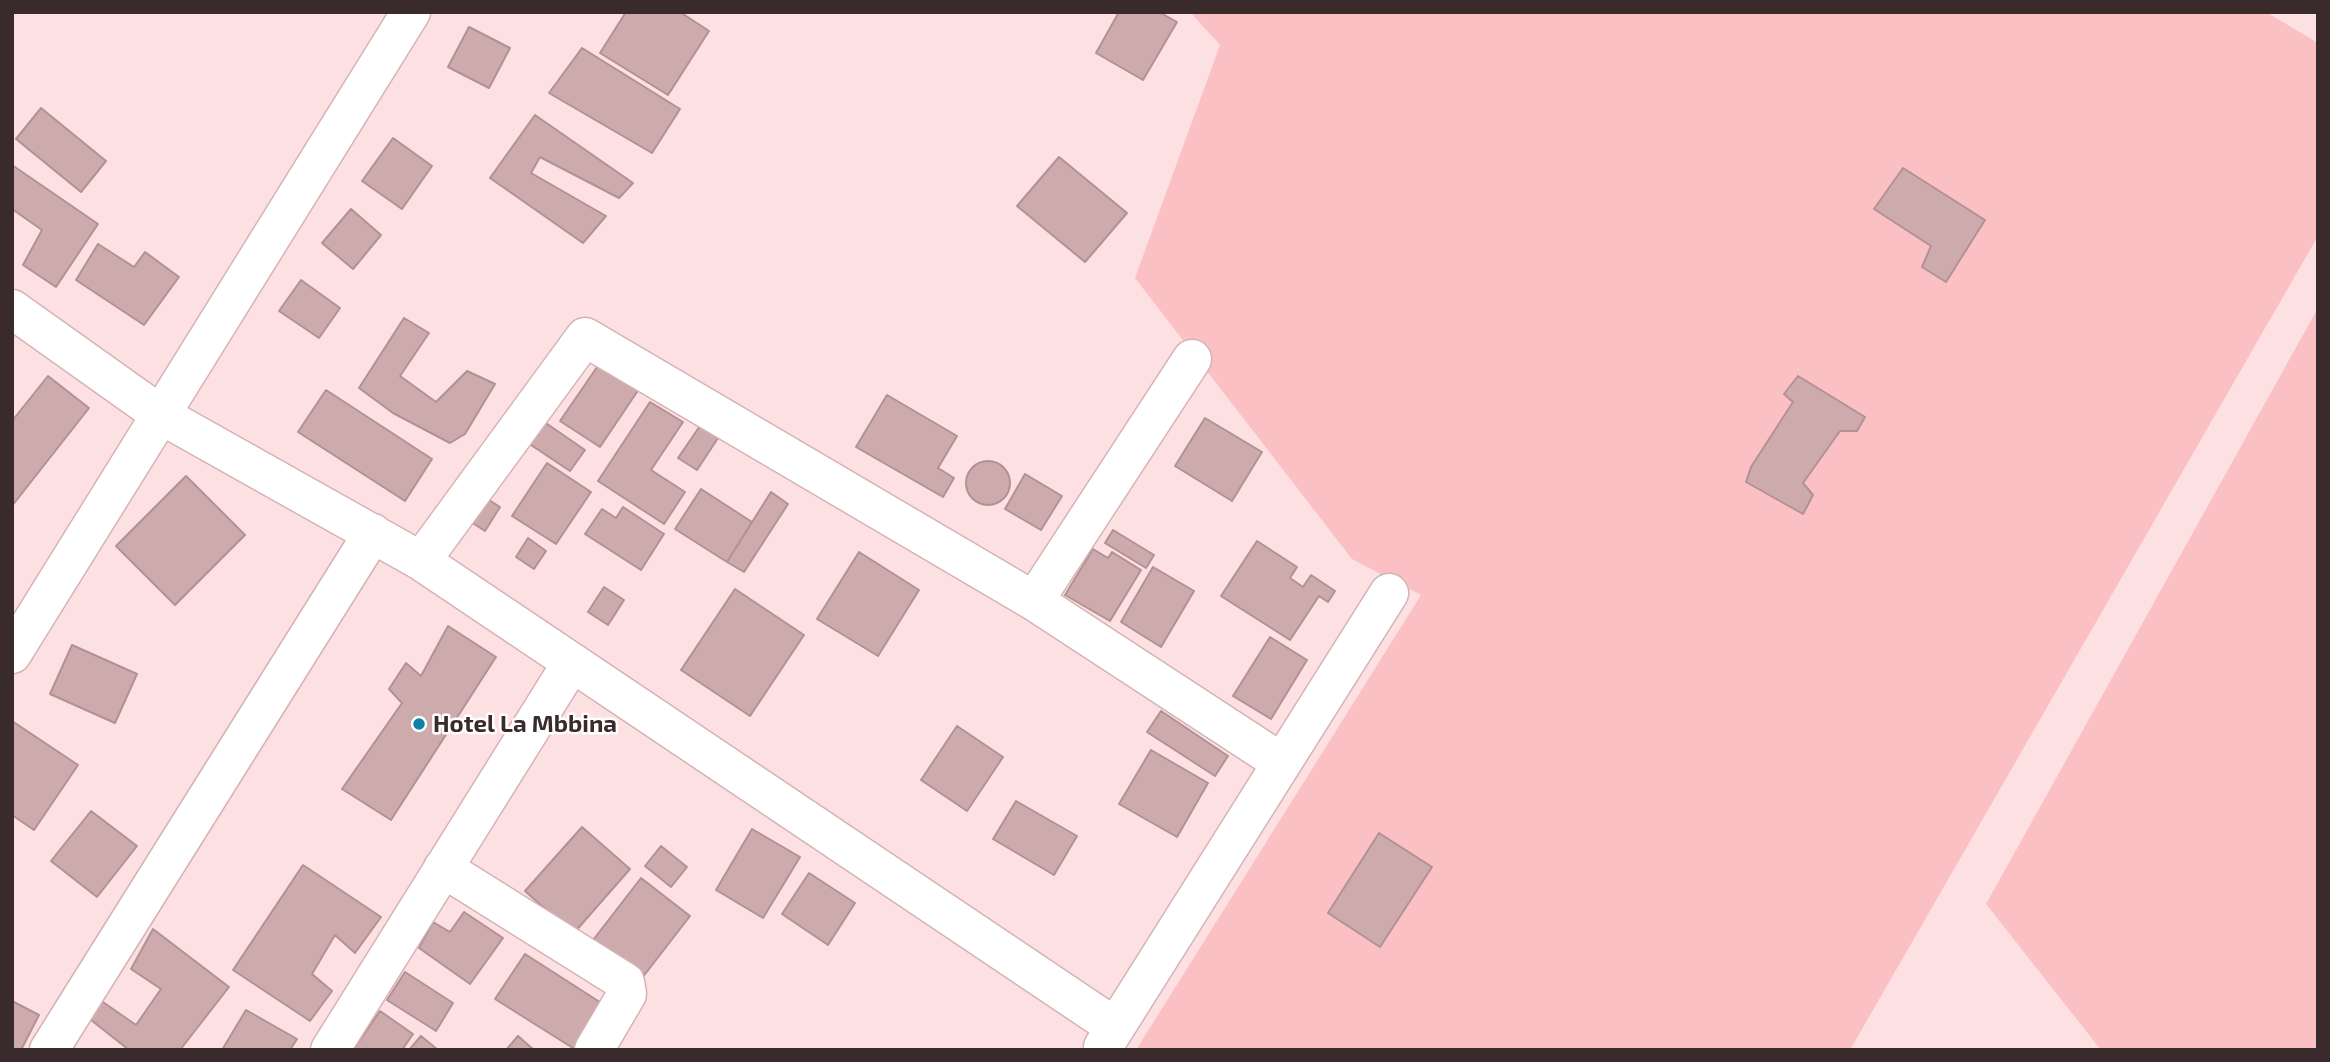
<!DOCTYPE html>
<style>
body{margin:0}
#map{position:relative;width:2330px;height:1062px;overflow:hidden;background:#fde0e2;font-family:"Exo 2",sans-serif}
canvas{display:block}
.frame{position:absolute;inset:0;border:14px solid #392b2c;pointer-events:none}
</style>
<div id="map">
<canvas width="2330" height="1062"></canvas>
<div class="frame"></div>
</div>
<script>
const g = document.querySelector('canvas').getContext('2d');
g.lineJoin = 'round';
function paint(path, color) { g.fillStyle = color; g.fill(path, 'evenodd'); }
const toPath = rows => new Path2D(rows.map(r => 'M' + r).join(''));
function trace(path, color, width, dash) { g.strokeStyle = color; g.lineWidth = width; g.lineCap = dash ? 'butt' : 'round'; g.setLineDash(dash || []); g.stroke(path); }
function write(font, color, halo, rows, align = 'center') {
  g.font = font + ' "Exo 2",sans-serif'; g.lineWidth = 5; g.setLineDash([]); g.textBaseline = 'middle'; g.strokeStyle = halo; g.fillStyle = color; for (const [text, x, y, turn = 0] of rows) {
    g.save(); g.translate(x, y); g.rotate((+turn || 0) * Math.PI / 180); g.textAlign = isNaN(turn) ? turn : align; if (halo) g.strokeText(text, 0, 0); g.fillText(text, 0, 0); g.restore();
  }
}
const green = toPath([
 [1190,12,2266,12,2318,43,2318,236,1850,1050,1136,1050,1421,595,1352,559,1135,278,1220,45],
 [2318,308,2318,1050,2101,1050,1986,904]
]);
const building = toPath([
 [626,12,680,12,709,31,668,95,600,53,626,12],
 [1119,12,1159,12,1177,22,1143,80,1096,53,1119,12],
 [469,27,510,48,489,88,448,67,469,27],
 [582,48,680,109,652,153,549,93,582,48],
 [41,108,106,161,81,192,16,139,41,108],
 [535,115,633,183,619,198,540,157,531,173,606,216,583,243,490,178,535,115],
 [393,138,432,166,402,209,362,181,393,138],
 [1059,157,1127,213,1085,262,1017,206,1059,157],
 [12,165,98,224,56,287,23,265,42,230,12,209,12,165],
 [1903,168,1985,220,1946,282,1922,267,1931,246,1874,209,1903,168],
 [351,209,381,235,353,269,322,243,351,209],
 [98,244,134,267,145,252,179,277,144,325,76,280,98,244],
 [301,280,340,308,319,338,279,311,301,280],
 [404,318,429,333,400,376,436,402,467,371,495,384,465,434,450,443,393,413,359,388,404,318],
 [604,357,643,383,600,447,560,421,604,357],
 [48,376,89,408,12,506,12,421,48,376],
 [1798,376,1865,417,1857,431,1840,431,1803,483,1813,495,1803,514,1746,482,1751,467,1793,402,1784,394,1798,376],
 [326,390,432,459,405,501,298,432,326,390],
 [887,395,957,436,938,468,954,478,943,497,856,447,887,395],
 [650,402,683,422,651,470,685,492,664,524,598,481,650,402],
 [1205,418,1262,452,1232,501,1175,466,1205,418],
 [540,419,585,450,570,471,525,441,540,419],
 [702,423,720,435,697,470,678,458,702,423],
 '966 483a22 22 0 1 1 44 0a22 22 0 1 1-44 0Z',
 [547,463,591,492,556,544,512,516,547,463],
 [1025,474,1062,496,1041,530,1005,509,1025,474],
 [186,476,245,535,175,605,116,546,186,476],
 [701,489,752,522,727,562,675,529,701,489],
 [771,492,788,504,744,572,727,562,771,492],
 [486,498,500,507,485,531,471,522,486,498],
 [623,507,664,534,641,570,585,534,602,509,616,518,623,507],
 [1113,530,1154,555,1146,568,1105,543,1113,530],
 [528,538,546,551,534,569,516,557,528,538],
 [1257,541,1297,567,1290,578,1303,587,1311,575,1335,591,1328,602,1319,596,1290,640,1221,596,1257,541],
 [1093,549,1108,558,1112,552,1141,570,1110,621,1065,595,1093,549],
 [859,552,919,590,878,656,817,619,859,552],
 [1153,567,1194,591,1161,647,1121,622,1153,567],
 [604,587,624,600,608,625,588,612,604,587],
 [735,589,804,635,750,716,681,670,735,589],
 [448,626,496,657,391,820,342,789,402,703,389,689,406,663,421,676,448,626],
 [1270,637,1307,660,1271,719,1233,696,1270,637],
 [72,645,137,674,115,723,50,694,72,645],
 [1161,711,1228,756,1215,776,1147,732,1161,711],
 [12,721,78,765,34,830,12,815,12,721],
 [957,726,1003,757,967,811,921,780,957,726],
 [1151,750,1208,783,1177,837,1119,804,1151,750],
 [1016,801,1077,836,1054,875,993,839,1016,801],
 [91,811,137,846,97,897,51,861,91,811],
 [582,827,630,869,573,934,525,891,582,827],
 [752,829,800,857,763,918,716,890,752,829],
 [1379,833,1432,867,1380,947,1328,913,1379,833],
 [661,846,687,867,671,887,645,866,661,846],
 [303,865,381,917,355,953,335,935,312,974,332,991,310,1021,233,970,303,865],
 [809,873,855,903,828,945,782,914,809,873],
 [641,878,690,916,639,982,590,944,641,878],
 [464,912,503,938,470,984,419,948,433,922,450,932,464,912],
 [153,929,229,987,180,1050,129,1050,86,1016,100,1000,136,1025,161,989,131,969,153,929],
 [525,954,606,1006,576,1050,495,999,525,954],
 [405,972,453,1003,436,1031,387,1000,405,972],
 [12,1001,39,1015,21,1050,12,1050,12,1001],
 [246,1010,297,1039,290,1050,222,1050,246,1010],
 [380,1011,413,1034,402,1050,353,1050,380,1011],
 [421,1036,438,1050,409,1050,421,1036],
 [518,1036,534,1050,506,1050,518,1036]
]);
const street = toPath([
 [12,309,161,415,421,561,1115,1027],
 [421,561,585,337,1034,601,1282,763],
 [1034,601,1192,359],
 [12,654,411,12],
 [443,868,625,982,627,994,594,1050],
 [1103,1047,1389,593],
 [49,1050,373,533],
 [330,1050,571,664]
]);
const markers = [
 [419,724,7,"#1080a8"]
];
const poiNames = [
 ["Hotel La Mbbina",433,724]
];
paint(green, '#fbc0c4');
paint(building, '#cdabad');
trace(building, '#b29194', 2);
trace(street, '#d5b3b5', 41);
trace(street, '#fff', 38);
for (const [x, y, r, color] of markers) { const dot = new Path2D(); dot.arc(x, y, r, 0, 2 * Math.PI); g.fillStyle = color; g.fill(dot); trace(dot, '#fff', 2.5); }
write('bold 24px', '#392b2c', '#fff', poiNames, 'left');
</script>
